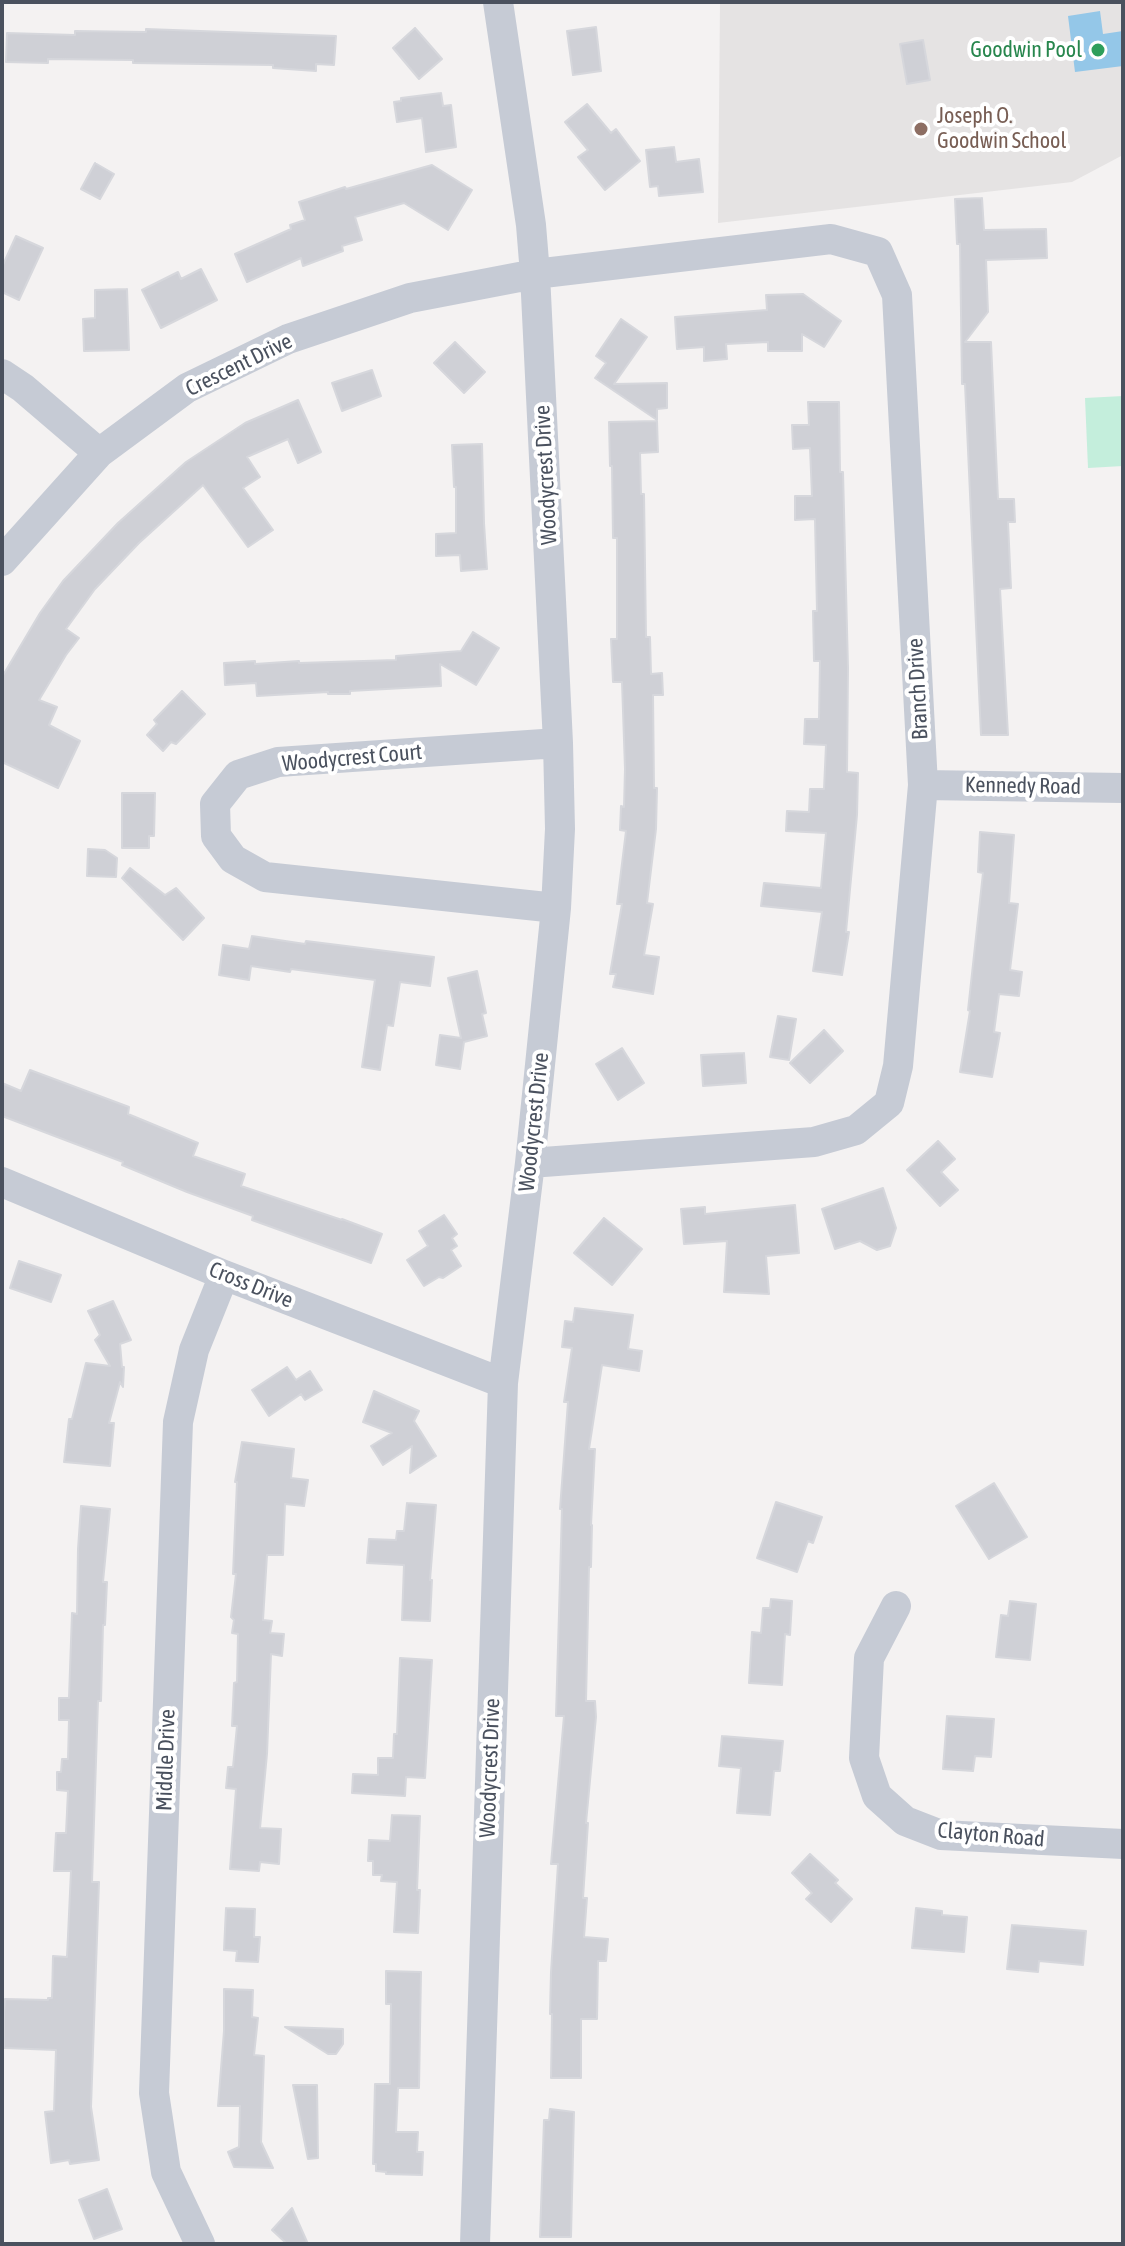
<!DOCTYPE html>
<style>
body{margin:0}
#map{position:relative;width:1125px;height:2246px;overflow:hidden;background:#f4f2f2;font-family:"Asap Condensed",sans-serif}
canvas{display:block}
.frame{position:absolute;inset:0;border:4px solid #4a515e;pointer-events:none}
</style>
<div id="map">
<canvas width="1125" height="2246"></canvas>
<div class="frame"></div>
</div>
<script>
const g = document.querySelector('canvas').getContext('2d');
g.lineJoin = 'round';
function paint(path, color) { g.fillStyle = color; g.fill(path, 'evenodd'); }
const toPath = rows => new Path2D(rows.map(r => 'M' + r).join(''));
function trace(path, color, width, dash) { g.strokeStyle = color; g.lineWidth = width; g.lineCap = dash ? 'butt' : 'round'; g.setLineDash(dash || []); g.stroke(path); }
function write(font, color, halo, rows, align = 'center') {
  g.font = font + ' "Asap Condensed",sans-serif'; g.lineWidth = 8; g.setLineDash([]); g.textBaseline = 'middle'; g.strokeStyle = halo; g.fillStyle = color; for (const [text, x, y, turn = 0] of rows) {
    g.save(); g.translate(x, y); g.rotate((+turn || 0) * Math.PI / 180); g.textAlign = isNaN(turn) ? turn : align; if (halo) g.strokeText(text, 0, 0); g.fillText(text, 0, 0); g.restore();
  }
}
const education = toPath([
 [720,2,1123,2,1123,155,1072,182,718,223]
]);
const green = toPath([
 [1123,396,1123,466,1088,468,1085,398]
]);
const water = toPath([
 [1100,11,1103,34,1123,31,1123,66,1075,72,1068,16]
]);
const building = toPath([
 [596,27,601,71,573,75,567,31,596,27],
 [415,28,442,59,419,79,393,48,415,28],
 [146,29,336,36,334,65,316,64,316,71,273,68,273,65,133,63,133,60,48,59,48,63,6,62,7,33,75,35,75,31,146,32,146,29],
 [923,40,930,80,907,84,900,44,923,40],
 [441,93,443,106,451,105,456,147,426,152,422,118,397,122,394,102,401,101,401,98,441,93],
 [587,104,611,133,616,129,640,161,605,190,578,157,588,150,565,122,587,104],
 [674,147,676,162,699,159,703,192,659,196,658,186,650,187,646,150,674,147],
 [95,163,114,174,100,199,81,189,95,163],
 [432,165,472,190,448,230,404,203,355,217,362,240,342,246,343,251,303,266,301,258,247,282,235,254,291,229,290,225,305,220,299,202,345,187,346,189,432,165],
 [982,198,984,230,1046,229,1047,258,986,260,988,312,965,342,991,342,998,499,1014,499,1015,522,1008,522,1011,588,1000,589,1008,735,981,735,965,384,962,384,960,244,957,244,955,199,982,198],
 [16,236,43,248,19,300,2,292,2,267,16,236],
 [201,269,217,300,161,328,142,290,178,272,181,279,201,269],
 [127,289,129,350,84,351,83,319,95,318,95,290,127,289],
 [803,294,841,321,824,347,802,334,802,351,768,351,768,342,726,344,727,359,704,361,704,347,677,349,675,317,767,310,766,295,803,294],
 [621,319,647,337,614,384,667,383,667,408,657,409,657,420,595,378,606,363,596,356,621,319],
 [455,342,485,372,464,393,434,363,455,342],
 [372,370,381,396,342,411,332,383,372,370],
 [298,400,321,452,298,463,288,439,247,457,260,477,243,488,273,530,248,547,203,485,139,543,95,589,66,629,79,638,66,655,39,700,57,707,49,725,80,741,58,788,2,762,2,677,40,613,63,581,118,523,186,462,245,423,298,400],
 [808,402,839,402,840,472,843,472,848,668,847,772,858,773,857,815,846,932,849,932,842,975,813,971,822,912,761,906,764,883,821,888,826,833,786,831,787,811,809,812,810,789,824,789,826,745,804,744,805,719,819,719,820,661,814,661,813,611,817,611,815,519,795,520,795,496,812,496,810,448,793,449,792,425,809,425,808,402],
 [657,421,658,452,640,453,641,494,644,494,646,637,650,637,651,674,662,673,663,695,653,695,654,788,657,788,656,829,647,903,653,904,644,955,659,957,653,994,613,987,616,974,610,974,622,904,617,904,626,831,620,830,621,806,624,807,625,769,622,682,613,682,611,639,617,639,617,538,613,538,612,466,610,466,609,422,657,421],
 [482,444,484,523,487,569,461,571,460,555,436,556,436,534,456,533,456,487,454,487,452,445,482,444],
 [473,632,499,648,476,685,440,664,441,686,350,691,350,694,328,694,328,692,257,696,256,683,225,685,224,663,255,661,255,664,299,661,299,663,396,660,396,656,461,651,473,632],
 [182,691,205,714,176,744,171,742,163,751,147,735,157,724,154,720,182,691],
 [122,793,155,793,154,836,149,836,149,848,122,848,122,793],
 [980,832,1014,835,1009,903,1018,904,1010,970,1022,972,1019,996,999,994,994,1032,1000,1033,992,1077,960,1072,970,1011,968,1010,983,873,978,872,980,832],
 [88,849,105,850,117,858,116,877,87,876,88,849],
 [130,868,165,895,176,888,204,918,183,940,122,878,130,868],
 [252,936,305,944,306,941,434,957,430,986,400,982,393,1026,387,1025,380,1070,362,1067,375,980,291,969,290,972,251,966,249,980,219,975,223,945,249,949,252,936],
 [477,971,486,1013,482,1014,487,1036,464,1042,460,1069,436,1065,440,1035,461,1038,448,978,477,971],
 [778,1016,796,1019,789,1060,770,1057,778,1016],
 [824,1030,843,1051,810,1083,790,1063,824,1030],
 [622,1048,644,1083,618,1100,596,1064,622,1048],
 [744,1053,746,1083,703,1086,701,1055,744,1053],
 [30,1070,129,1107,128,1114,198,1143,193,1156,245,1174,241,1186,342,1220,342,1219,382,1234,371,1263,252,1220,253,1216,187,1192,122,1165,123,1162,2,1116,2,1083,21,1091,30,1070],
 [938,1141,955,1159,941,1172,958,1190,940,1206,907,1170,938,1141],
 [883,1188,896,1228,890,1246,877,1250,860,1241,835,1249,822,1209,883,1188],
 [795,1205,799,1253,766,1256,769,1294,724,1292,727,1241,684,1244,681,1209,705,1207,705,1214,795,1205],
 [444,1215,457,1234,452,1238,457,1246,451,1250,461,1266,443,1278,439,1277,424,1286,407,1260,428,1246,419,1231,444,1215],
 [604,1218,642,1249,612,1285,574,1253,604,1218],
 [19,1261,61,1275,51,1302,10,1288,19,1261],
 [113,1301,131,1340,120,1344,122,1367,124,1367,123,1387,120,1382,109,1423,114,1423,110,1466,64,1462,69,1419,72,1419,86,1363,110,1366,95,1340,100,1335,88,1311,113,1301],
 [575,1308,633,1315,628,1349,642,1351,639,1371,602,1365,589,1449,595,1449,591,1525,592,1525,591,1567,589,1567,586,1701,595,1701,596,1717,586,1823,588,1823,583,1898,587,1898,584,1937,608,1939,606,1961,598,1961,597,2019,581,2019,581,2078,551,2078,552,2014,550,2014,551,1972,558,1864,551,1864,564,1716,556,1716,562,1509,560,1509,568,1402,564,1402,572,1348,562,1347,565,1321,573,1322,575,1308],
 [287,1367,296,1380,310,1371,322,1390,305,1400,301,1394,269,1416,252,1390,287,1367],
 [374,1391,419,1411,414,1421,436,1456,410,1473,412,1446,383,1465,371,1446,392,1433,363,1422,374,1391],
 [242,1442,294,1449,291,1478,308,1480,304,1506,285,1504,283,1555,267,1555,263,1620,272,1621,270,1633,284,1634,282,1656,271,1654,267,1754,260,1828,281,1829,279,1864,260,1862,259,1871,230,1869,236,1789,226,1788,228,1767,233,1767,237,1726,232,1726,234,1683,237,1682,238,1634,232,1633,234,1620,231,1617,236,1574,233,1574,237,1482,235,1482,242,1442],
 [994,1483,1027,1537,989,1559,956,1506,994,1483],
 [776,1502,822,1517,813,1543,808,1541,797,1572,757,1558,776,1502],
 [407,1503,436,1505,430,1580,432,1580,430,1621,402,1620,404,1565,367,1563,369,1539,396,1540,397,1531,404,1531,407,1503],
 [81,1506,110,1509,103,1582,107,1582,105,1625,103,1625,101,1701,98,1701,92,1882,99,1882,91,2107,99,2160,70,2164,69,2160,51,2163,45,2112,54,2111,56,2050,4,2048,4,2013,5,1999,48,2000,48,1998,52,1998,53,1956,67,1957,71,1871,54,1871,56,1833,66,1833,68,1791,57,1790,57,1772,61,1772,62,1759,68,1759,69,1720,59,1720,59,1698,69,1698,72,1613,77,1614,78,1549,81,1506],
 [771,1599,792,1601,790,1635,785,1634,782,1685,749,1683,752,1632,761,1633,763,1608,770,1608,771,1599],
 [1010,1601,1036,1604,1030,1660,996,1657,1001,1615,1008,1616,1010,1601],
 [400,1658,432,1660,425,1778,406,1777,405,1796,352,1793,353,1774,378,1775,378,1758,393,1758,394,1734,397,1734,400,1658],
 [947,1716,994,1719,991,1757,975,1756,973,1771,943,1769,947,1716],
 [722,1736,783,1741,780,1771,774,1771,770,1815,737,1813,741,1768,719,1766,722,1736],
 [392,1815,420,1816,417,1890,420,1890,418,1933,394,1932,397,1882,381,1881,382,1875,373,1875,373,1861,368,1861,369,1840,390,1841,392,1815],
 [810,1854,838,1880,835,1883,852,1899,831,1922,806,1899,812,1893,792,1873,810,1854],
 [226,1908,255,1909,254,1937,260,1937,258,1962,236,1961,237,1951,224,1950,226,1908],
 [916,1908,942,1911,942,1915,967,1917,964,1952,912,1948,916,1908],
 [1012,1925,1086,1931,1083,1965,1039,1961,1038,1972,1007,1969,1012,1925],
 [386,1971,421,1972,419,2088,398,2088,396,2132,418,2132,417,2152,423,2152,422,2175,386,2174,386,2172,376,2171,376,2164,373,2164,375,2084,390,2084,391,2004,386,2004,386,1971],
 [224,1989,253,1990,252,2017,258,2018,254,2055,264,2056,261,2142,273,2168,234,2167,228,2152,239,2147,240,2106,218,2106,224,2031,224,1989],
 [285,2027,343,2029,343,2044,336,2054,328,2054,285,2027],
 [293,2085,317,2085,318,2158,308,2159,293,2085],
 [550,2109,574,2112,571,2237,540,2237,544,2120,549,2120,550,2109],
 [107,2189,122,2229,94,2239,79,2200,107,2189],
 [292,2208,308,2244,287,2244,272,2230,292,2208]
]);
const minor = toPath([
 [2,374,23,388,99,453],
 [2,561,99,453,187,388,288,339,410,298,535,274,831,239,878,252,897,295,923,785,898,1066,889,1103,856,1130,814,1142,530,1163],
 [923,785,1123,788],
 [556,908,265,877,233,859,216,836,215,804,238,775,278,762,558,743],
 [2,1182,224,1275,503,1383],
 [896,1606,869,1658,864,1758,877,1796,905,1821,941,1835,1123,1844],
 [200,2244,166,2172,154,2093,178,1422,194,1350,224,1275],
 [475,2244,503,1383,530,1163,556,908,560,829,558,743,535,274,531,225,498,2]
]);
const markers = [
 [1098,50,8,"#2e9e5b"],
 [921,129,8,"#8d6e63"]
];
const leisureNames = [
 ["Goodwin Pool",1082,50]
];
const educationNames = [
 ["Joseph O.",937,116],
 ["Goodwin School",937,141]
];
const streetNames = [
 ["Crescent Drive",239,365,-26],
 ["Woodycrest Drive",546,475,-93],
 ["Branch Drive",918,689,-93],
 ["Woodycrest Court",352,758,-5],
 ["Kennedy Road",1023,786,1],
 ["Woodycrest Drive",534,1122,-84],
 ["Cross Drive",251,1285,22],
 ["Middle Drive",166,1760,-88],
 ["Woodycrest Drive",490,1768,-88],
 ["Clayton Road",991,1835,5]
];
paint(education, '#e5e3e3');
paint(green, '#c4eedc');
paint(water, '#94c7e8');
paint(building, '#cfd0d6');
trace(building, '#d6d7dc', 2);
trace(minor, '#c6cbd5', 30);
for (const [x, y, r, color] of markers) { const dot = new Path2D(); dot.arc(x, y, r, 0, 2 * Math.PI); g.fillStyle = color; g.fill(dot); trace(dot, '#fff', 3); }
write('22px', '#27864d', '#fff', leisureNames, 'right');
write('22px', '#785e54', '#fff', educationNames, 'left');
write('22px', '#4a515e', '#fff', streetNames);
</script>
